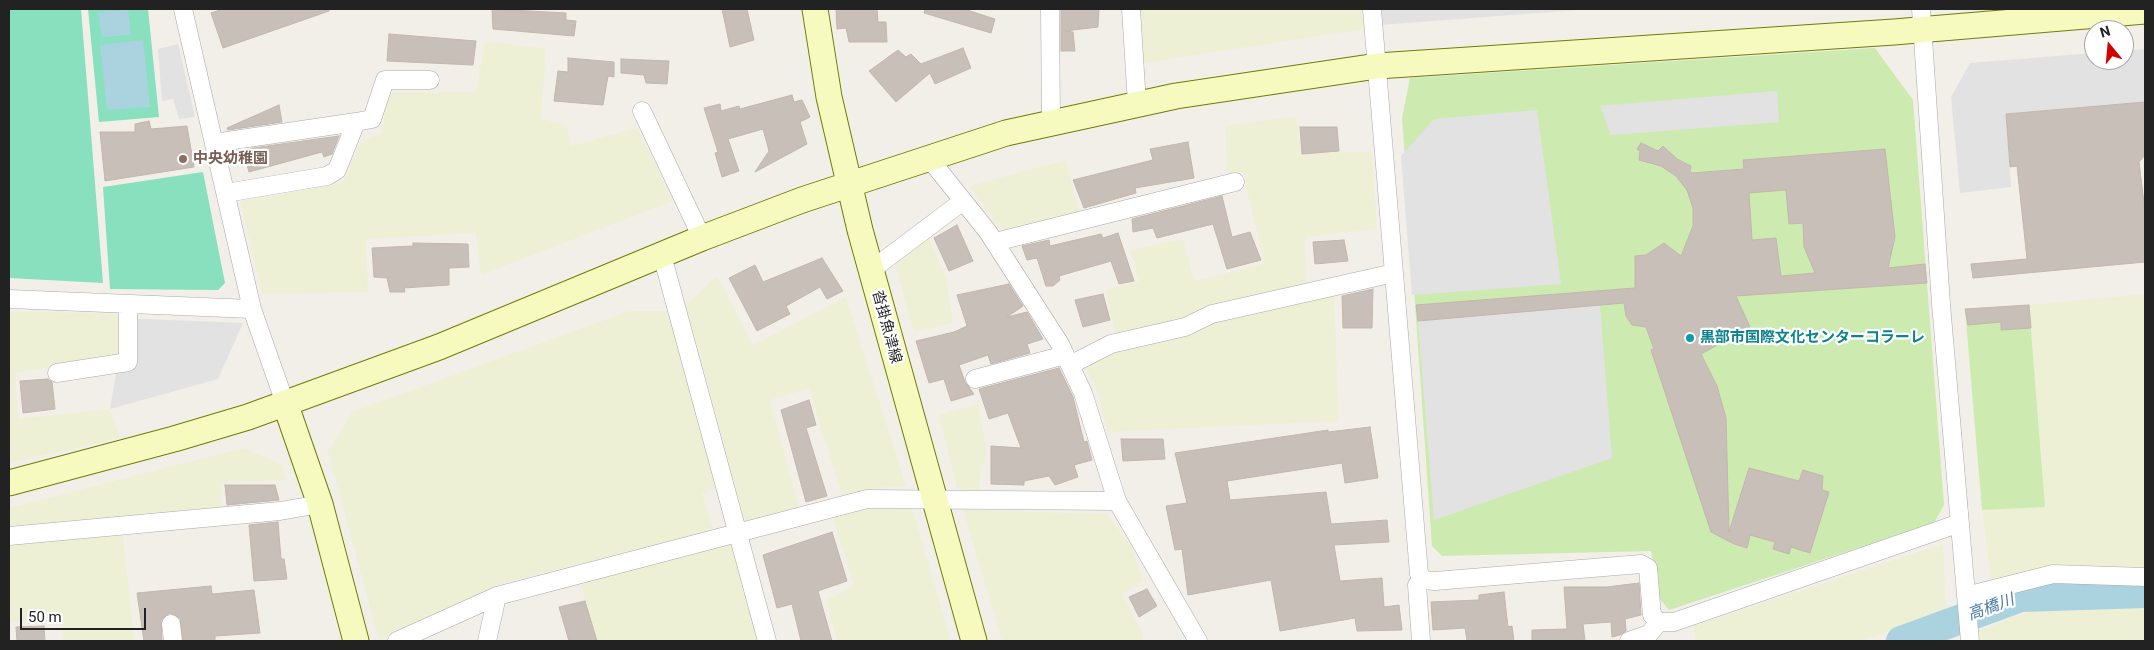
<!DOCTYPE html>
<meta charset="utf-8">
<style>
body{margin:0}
#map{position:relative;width:2154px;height:650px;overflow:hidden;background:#f2efe9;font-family:Roboto,sans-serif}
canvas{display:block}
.frame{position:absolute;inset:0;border:10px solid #222;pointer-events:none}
.north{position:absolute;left:2084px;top:20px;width:50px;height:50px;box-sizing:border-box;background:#fff;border:1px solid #a7a7a7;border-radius:50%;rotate:343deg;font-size:14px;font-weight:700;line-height:20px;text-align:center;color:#222}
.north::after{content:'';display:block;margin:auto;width:18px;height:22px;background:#d40000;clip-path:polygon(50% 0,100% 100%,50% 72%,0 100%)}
.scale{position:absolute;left:20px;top:608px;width:126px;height:22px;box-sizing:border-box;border:2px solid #222;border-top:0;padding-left:6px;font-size:15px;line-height:18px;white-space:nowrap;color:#222;-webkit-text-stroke:4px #fff;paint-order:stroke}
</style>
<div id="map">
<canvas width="2154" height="650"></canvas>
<div class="frame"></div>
<div class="north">N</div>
<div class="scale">50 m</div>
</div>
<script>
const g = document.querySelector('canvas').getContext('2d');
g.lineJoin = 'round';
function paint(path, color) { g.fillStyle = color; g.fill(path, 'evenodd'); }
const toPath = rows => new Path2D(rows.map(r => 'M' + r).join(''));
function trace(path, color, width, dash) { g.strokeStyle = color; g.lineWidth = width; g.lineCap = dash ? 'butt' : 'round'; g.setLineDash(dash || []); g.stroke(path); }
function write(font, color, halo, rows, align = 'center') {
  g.font = font + ' Roboto,"Noto Sans JP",sans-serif'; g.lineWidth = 4.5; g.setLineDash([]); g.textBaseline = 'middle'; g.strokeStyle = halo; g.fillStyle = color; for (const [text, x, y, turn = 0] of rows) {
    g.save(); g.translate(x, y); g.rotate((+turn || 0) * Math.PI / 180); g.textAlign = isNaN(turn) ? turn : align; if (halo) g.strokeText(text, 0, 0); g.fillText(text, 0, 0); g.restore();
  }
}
const farmland = toPath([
 [1139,9,1363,9,1365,29,1143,63],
 [485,41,546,49,541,119,567,125,571,146,637,128,673,201,481,275,476,233,366,239,368,292,262,294,240,201,343,183,362,141,382,133,388,93,476,92],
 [1296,116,1302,153,1372,152,1377,229,1305,237,1307,284,1199,311,1172,322,1116,337,1105,290,1139,281,1130,250,1183,239,1194,281,1264,264,1243,172,1227,174,1225,126],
 [1066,160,1079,213,1004,232,969,186],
 [928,236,946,277,953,323,914,332,894,261],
 [717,276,753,345,846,297,906,486,874,488,842,496,809,389,770,400,799,507,745,522,686,305],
 [2145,294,2145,567,2059,565,1991,580,1982,510,2045,507,2029,305],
 [1334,295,1339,421,1108,432,1096,388,1085,367,1116,349,1189,335,1215,320],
 [9,311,119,314,119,356,15,373,18,419,110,409,120,438,9,463],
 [629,311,670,311,720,487,702,494,714,532,505,582,379,641,328,452,352,412],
 [978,404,986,444,985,462,981,466,979,491,957,488,939,415],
 [243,448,281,464,286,480,221,483,222,508,9,530,9,508],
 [877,507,912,508,951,641,837,641,826,600,854,586,833,518],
 [963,510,1107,514,1132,547,1143,581,1122,594,1143,634,1143,641,1002,641],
 [123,534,134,641,64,641,61,617,9,622,9,544],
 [731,544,758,641,597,641,580,582],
 [1943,544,1946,613,1860,641,1696,641,1693,626],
 [2095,603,2145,605,2145,641,1980,641,1978,631,2022,614,2053,605]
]);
const grass = toPath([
 [1875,48,1913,100,1944,505,1934,523,1669,610,1660,599,1651,551,1442,556,1432,546,1402,118,1410,78],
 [2029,305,2045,507,1982,510,1965,309]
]);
const pitch = toPath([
 [9,9,81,9,103,283,9,278],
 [88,9,148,9,159,117,99,122],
 [203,172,225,283,218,290,110,289,103,187]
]);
const parking = toPath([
 [1378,9,1592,9,1380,25],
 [178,44,195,117,179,119,173,99,162,101,158,49],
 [2145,49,2145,102,2006,114,2011,187,1960,193,1951,97,1970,63,2094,53,2094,60,2124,60,2124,51],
 [1777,91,1779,122,1611,135,1600,106],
 [1537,110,1561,284,1412,295,1401,156,1434,119],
 [1600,305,1612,458,1434,520,1418,321],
 [119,318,243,323,218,379,110,409,119,356]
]);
const water = toPath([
 [128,10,131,35,102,37,98,12],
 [143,40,150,107,107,110,100,45]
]);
const river = toPath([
 [1901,641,2021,597,2145,593]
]);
const building = toPath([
 [223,9,329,9,329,11,223,48,211,13,223,9],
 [492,9,566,13,566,20,576,21,574,36,493,29,492,9],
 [722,9,747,9,754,40,730,47,722,9],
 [836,9,877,9,878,22,886,22,887,42,849,42,846,28,837,29,836,9],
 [925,9,964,9,995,19,991,33,924,13,925,9],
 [1061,9,1099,9,1098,27,1065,31,1073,32,1075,51,1061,51,1061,9],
 [389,34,476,41,473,65,387,61,389,34],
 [963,48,971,68,935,84,930,73,896,102,869,71,898,50,906,57,911,54,921,64,963,48],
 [568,58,614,62,614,77,608,76,603,105,554,101,558,71,568,72,568,58],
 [621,59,669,61,667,84,646,83,644,75,621,73,621,59],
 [792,95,794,102,802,100,810,117,800,122,807,144,755,172,769,151,763,129,728,139,739,171,722,177,715,153,718,152,704,108,720,104,721,111,739,106,740,109,792,95],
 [2145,102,2145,155,2139,162,2145,211,2145,262,1973,278,1971,264,2027,259,2017,166,2010,167,2006,114,2145,102],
 [279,105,282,122,228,130,227,128,279,105],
 [149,121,151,129,187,126,194,167,105,181,100,132,135,132,135,124,149,121],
 [1300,127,1337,127,1339,151,1302,154,1300,127],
 [339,136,332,154,324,157,322,152,249,172,245,158,234,160,232,151,339,136],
 [1188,142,1194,178,1135,188,1136,193,1084,208,1073,180,1153,160,1150,149,1188,142],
 [1641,143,1658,151,1663,146,1677,159,1691,166,1690,171,1692,173,1744,169,1743,160,1885,149,1895,237,1888,268,1925,264,1927,283,1736,296,1750,327,1701,354,1717,386,1726,418,1729,532,1749,468,1799,481,1803,470,1823,476,1822,490,1829,492,1810,553,1791,547,1789,554,1773,549,1775,542,1750,535,1747,548,1734,544,1711,532,1651,350,1654,349,1646,327,1632,325,1626,316,1624,303,1418,321,1416,305,1635,288,1635,256,1646,255,1664,243,1681,256,1693,226,1693,208,1687,190,1676,176,1661,166,1639,160,1640,151,1637,149,1641,143],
 [1786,190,1789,224,1803,223,1804,247,1815,273,1781,276,1776,238,1752,240,1749,193,1786,190],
 [1222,196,1232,237,1250,232,1261,260,1227,269,1213,224,1157,238,1153,228,1133,232,1132,219,1222,196],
 [957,225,973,261,949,271,934,238,957,225],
 [1118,233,1134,281,1119,284,1111,261,1059,276,1060,280,1053,286,1046,286,1037,258,1027,260,1022,246,1049,240,1050,246,1101,234,1103,238,1118,233],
 [1344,240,1348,261,1315,264,1313,242,1344,240],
 [413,243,468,244,469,267,449,268,449,285,404,288,405,292,390,292,387,278,374,277,372,248,413,246,413,243],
 [822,258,843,291,827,299,820,287,786,306,790,314,757,331,729,278,755,265,763,282,822,258],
 [1009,284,1023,306,1007,317,1027,312,1043,339,1027,344,1030,353,991,364,988,355,959,365,965,382,974,394,951,401,944,379,929,383,916,341,954,332,967,326,957,295,1009,284],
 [1373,289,1372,328,1343,328,1342,296,1373,289],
 [1103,294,1110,320,1083,327,1075,300,1103,294],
 [2029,305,2031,328,2001,330,2001,322,1968,325,1965,309,2029,305],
 [1059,368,1073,397,1084,442,1087,441,1092,460,1074,465,1078,477,1055,485,1049,476,1024,481,1024,485,991,484,991,446,1021,448,1008,413,989,419,979,389,1059,368],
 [48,379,52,382,55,409,23,413,20,381,48,379],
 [809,400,816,425,806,428,827,496,806,502,781,410,809,400],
 [1370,427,1378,478,1345,483,1342,463,1227,481,1230,500,1326,492,1331,524,1387,520,1389,542,1334,545,1340,581,1382,578,1384,607,1399,605,1402,630,1357,631,1355,618,1280,631,1271,580,1188,595,1182,549,1175,550,1166,506,1187,503,1175,453,1328,430,1328,432,1370,427],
 [1121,439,1163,439,1165,459,1123,461,1121,439],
 [225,485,275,485,279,500,227,505,225,485],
 [278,522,281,559,284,559,287,579,254,581,249,525,278,522],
 [832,532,847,581,818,591,832,641,801,641,792,604,777,608,763,555,832,532],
 [1639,583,1641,615,1625,619,1626,631,1620,635,1612,637,1611,622,1583,624,1585,641,1532,641,1532,630,1567,629,1564,587,1607,587,1639,583],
 [211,586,212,594,254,590,260,633,215,636,215,641,183,641,180,618,170,613,161,620,162,641,144,641,137,593,211,586],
 [1147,589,1157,606,1139,617,1129,597,1147,589],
 [1504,592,1508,627,1512,626,1514,641,1467,641,1465,628,1433,630,1431,602,1479,600,1479,595,1504,592],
 [585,601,597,641,569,641,559,607,585,601],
 [44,626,45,641,17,641,16,627,44,626]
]);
const street = toPath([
 [183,9,252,309,285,403],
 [1050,9,1051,123],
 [1131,9,1137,104],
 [1372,9,1419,574,1424,580,1435,581,1641,564,1648,568,1652,615,1659,622],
 [1921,9,1941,304,1970,641],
 [642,111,702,238],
 [356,122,372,119,385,80,430,80],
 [214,143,356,122,337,170,327,176,226,193],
 [928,157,988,232,1060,344,1083,393,1117,501,1198,641],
 [995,242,1235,182],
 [662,255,767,641],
 [870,271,963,201],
 [9,299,252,309],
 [1070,365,1111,344,1185,327,1212,314,1394,273],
 [57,373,128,362,128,305],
 [975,379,1065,355],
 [9,536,280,511,320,504],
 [1966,596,2053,574,2145,577],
 [171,624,173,641],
 [397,641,497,596,867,499,1117,501],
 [487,641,497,596],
 [1421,641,1417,585,1424,580],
 [1629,641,1649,634,1659,622,1674,622,1960,523]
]);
const secondary = toPath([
 [815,9,829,97,860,230,974,641],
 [285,403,320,504,356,641],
 [9,483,174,439,248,417,439,347,702,238,802,200,1006,133,1176,96,1377,66,1894,32,2145,11]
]);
const markers = [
 [183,159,5,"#8d6e63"],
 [1690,338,5,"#0f9aa8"]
];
const educationNames = [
 ["中央幼稚園",193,159]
];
const streetNames = [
 ["沓掛魚津線",886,327,75]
];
const cultureNames = [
 ["黒部市国際文化センターコラーレ",1700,338]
];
const waterNames = [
 ["高橋川",1991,608,-20]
];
paint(farmland, '#eef0d5');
paint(grass, '#cdebb0');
paint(pitch, '#88e0be');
paint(parking, '#e2e2e2');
paint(water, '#aad3df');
trace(river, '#aad3df', 30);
paint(building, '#c7bfb8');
trace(building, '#c4b6ab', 1);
trace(street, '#a9a9a9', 19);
trace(secondary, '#707d05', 27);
trace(street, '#fff', 18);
trace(secondary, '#f7fabf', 25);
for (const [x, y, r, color] of markers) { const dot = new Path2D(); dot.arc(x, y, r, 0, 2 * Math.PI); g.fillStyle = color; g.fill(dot); trace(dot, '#fff', 2); }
write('bold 15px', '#785e54', '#fff', educationNames, 'left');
write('15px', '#222', '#fff', streetNames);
write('bold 15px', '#0d838f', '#fff', cultureNames, 'left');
write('italic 16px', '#4a7aab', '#fff', waterNames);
</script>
